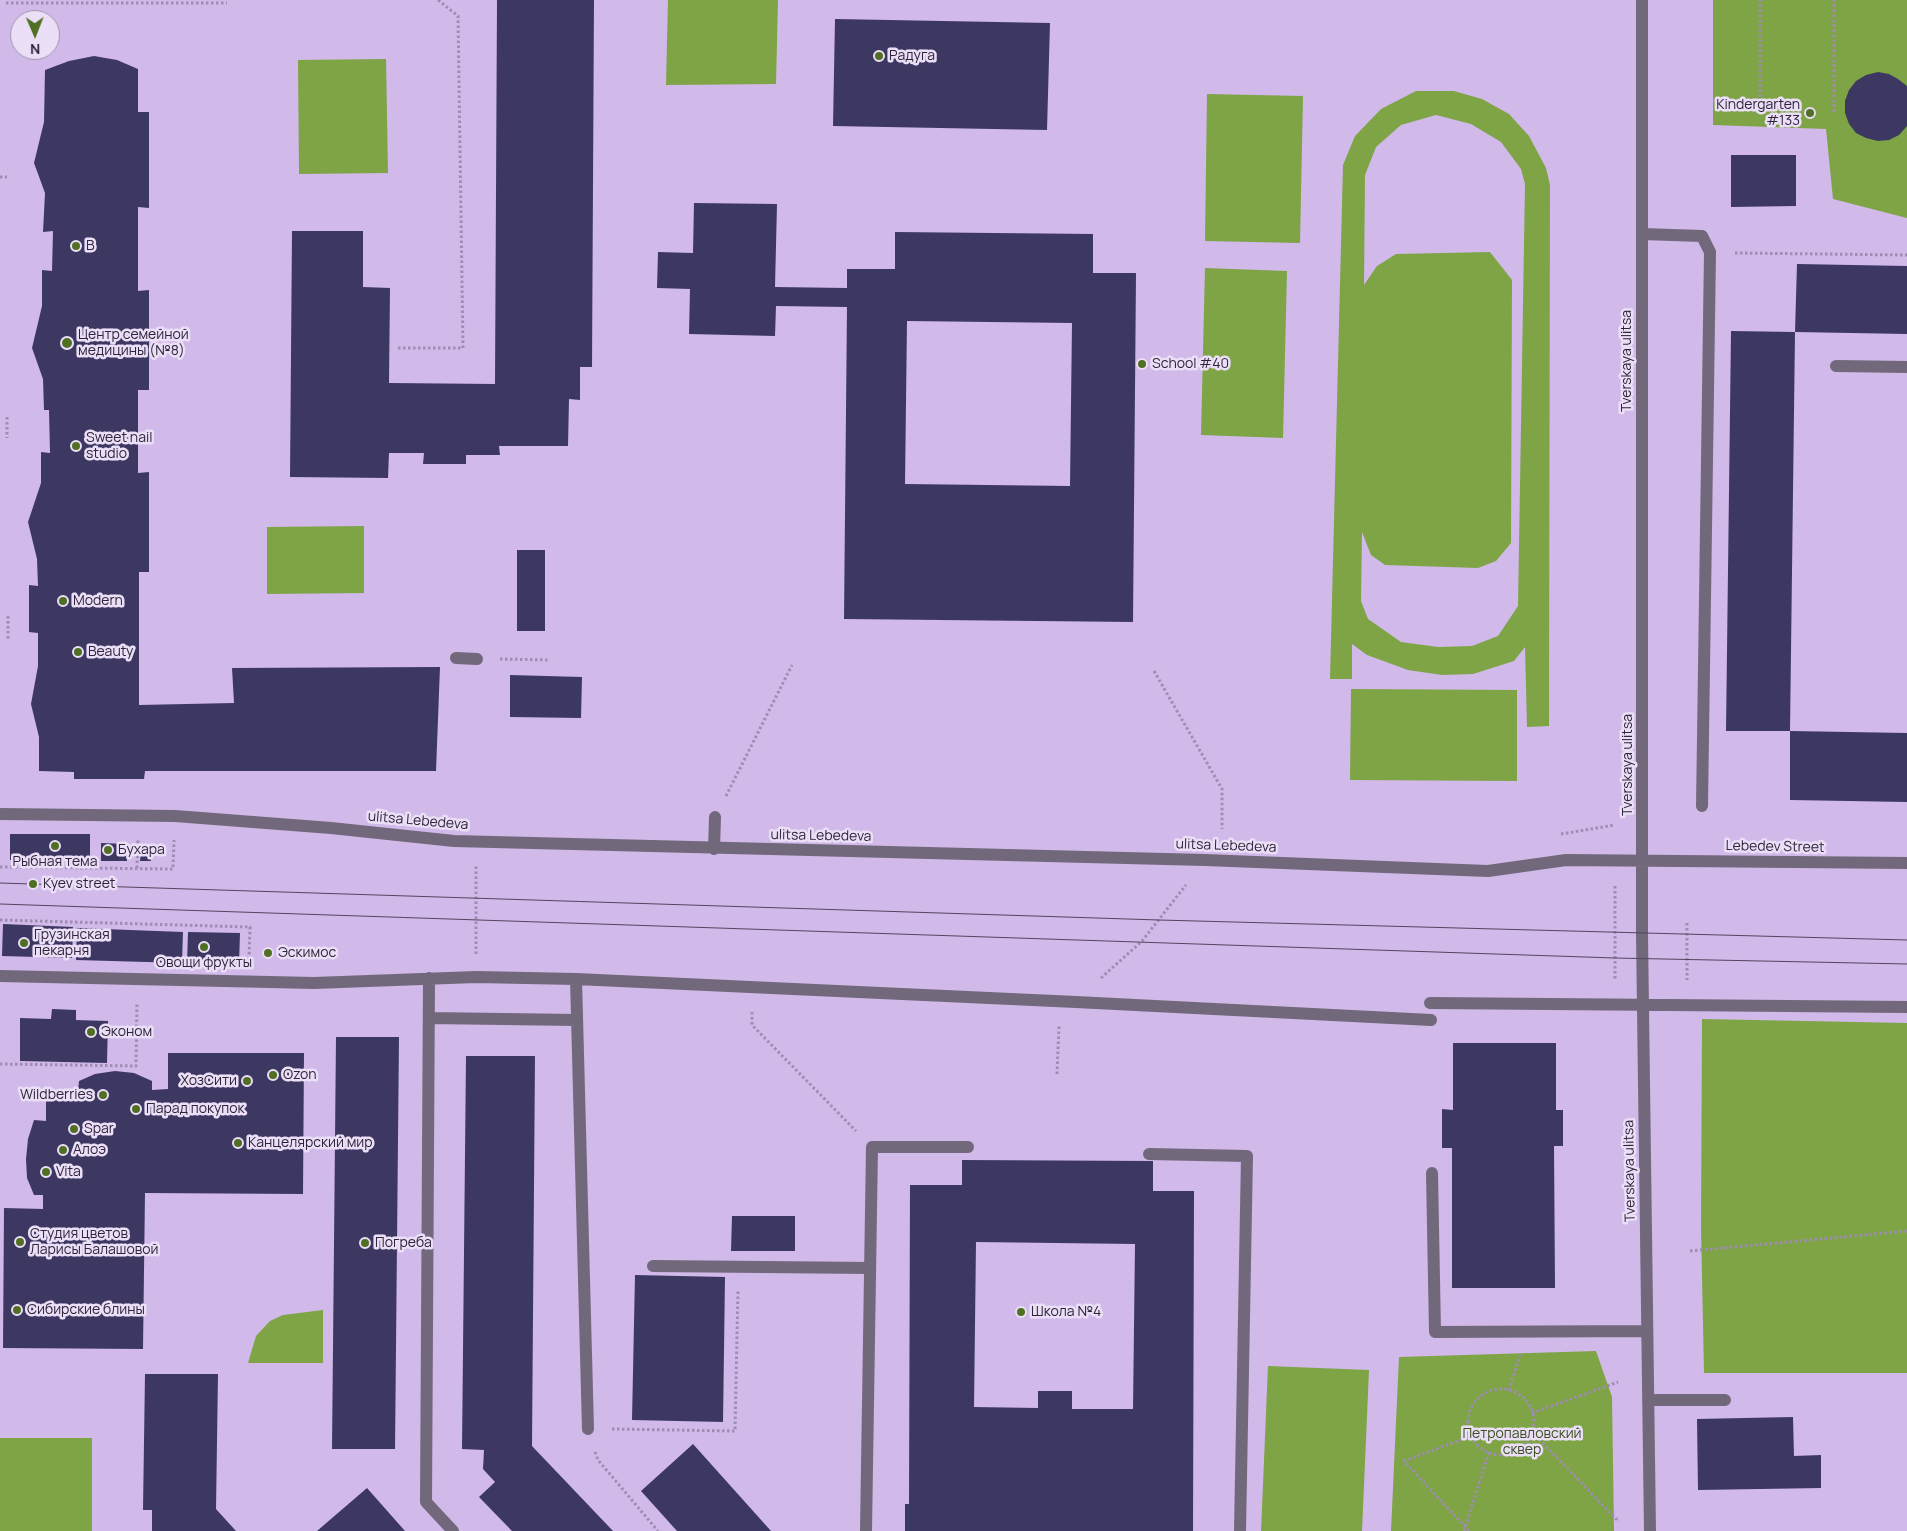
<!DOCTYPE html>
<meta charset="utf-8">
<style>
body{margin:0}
#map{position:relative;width:1907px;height:1531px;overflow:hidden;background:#d1b9e9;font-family:Manrope,sans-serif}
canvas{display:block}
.north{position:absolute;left:10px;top:10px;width:50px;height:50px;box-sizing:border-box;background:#ebdff8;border:1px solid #a095ab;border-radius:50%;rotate:179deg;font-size:14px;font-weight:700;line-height:20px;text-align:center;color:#2f2538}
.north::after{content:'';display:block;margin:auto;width:18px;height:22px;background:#516f23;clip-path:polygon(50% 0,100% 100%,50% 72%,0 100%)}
</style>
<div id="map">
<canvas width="1907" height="1531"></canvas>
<div class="north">N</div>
</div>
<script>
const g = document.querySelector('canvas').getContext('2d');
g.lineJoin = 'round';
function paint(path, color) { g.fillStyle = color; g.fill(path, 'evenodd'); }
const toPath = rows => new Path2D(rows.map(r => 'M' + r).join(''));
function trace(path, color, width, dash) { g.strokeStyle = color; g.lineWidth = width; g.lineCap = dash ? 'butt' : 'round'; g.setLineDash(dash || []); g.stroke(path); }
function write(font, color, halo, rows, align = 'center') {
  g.font = font + ' Manrope,sans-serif'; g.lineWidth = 5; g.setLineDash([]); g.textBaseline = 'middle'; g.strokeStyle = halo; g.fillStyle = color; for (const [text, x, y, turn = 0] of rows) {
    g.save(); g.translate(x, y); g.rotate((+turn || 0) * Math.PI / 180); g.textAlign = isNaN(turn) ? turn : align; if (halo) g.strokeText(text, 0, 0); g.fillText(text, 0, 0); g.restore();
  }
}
const green = toPath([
 [668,0,778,0,776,84,666,85],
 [1713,0,1907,0,1907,218,1833,199,1826,129,1713,125],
 [386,59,388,173,299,174,298,60],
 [1416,91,1454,91,1482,99,1509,114,1529,136,1546,168,1550,185,1549,726,1527,727,1525,647,1514,661,1473,674,1442,675,1408,670,1367,655,1352,644,1352,679,1330,679,1343,165,1355,136,1381,109],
 [1436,115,1471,124,1501,142,1521,169,1525,184,1518,606,1498,636,1472,646,1438,647,1401,642,1368,619,1361,601,1362,532,1371,555,1385,565,1478,568,1496,561,1511,543,1512,280,1490,252,1396,254,1377,266,1364,285,1365,175,1376,147,1401,125],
 [1207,94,1303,96,1300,243,1205,241],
 [1205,268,1287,271,1283,438,1201,435],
 [364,526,364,593,267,594,267,527],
 [1351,689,1517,690,1517,781,1350,780],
 [1702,1019,1907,1023,1907,1373,1704,1373,1701,1228],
 [323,1310,323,1363,248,1363,256,1336,270,1321,283,1315],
 [1596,1351,1612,1397,1614,1531,1391,1531,1399,1357],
 [1268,1366,1369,1370,1362,1531,1261,1531],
 [0,1438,92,1438,92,1531,0,1531]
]);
const building = toPath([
 [497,0,594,0,592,367,580,367,580,400,569,399,568,446,499,446,500,455,466,455,466,464,423,464,424,453,389,453,388,478,290,477,292,231,363,231,363,287,390,288,389,383,495,384],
 [835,19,1050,23,1047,130,833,126],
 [94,56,117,60,138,69,138,112,149,112,149,208,138,207,138,291,149,290,149,390,138,390,138,473,149,472,149,572,139,572,139,705,234,703,232,668,440,667,436,771,145,771,144,779,74,779,74,772,39,771,39,737,31,704,38,666,38,633,29,632,29,585,38,586,37,559,28,522,41,483,41,452,50,453,49,410,44,410,43,379,32,348,42,306,42,270,52,271,53,231,43,232,45,193,34,163,44,122,45,70,69,61],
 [1878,72,1889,74,1898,79,1907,86,1907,126,1899,135,1889,140,1878,141,1866,138,1856,133,1849,124,1845,113,1845,101,1849,90,1856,81,1866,75],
 [1731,155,1796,155,1796,206,1731,207],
 [694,203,777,204,775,287,847,288,847,269,895,269,895,232,1093,234,1093,273,1136,273,1133,622,844,619,847,307,776,306,775,336,689,334,690,289,657,288,658,252,693,253],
 [907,321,1072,323,1070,486,905,484],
 [1797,264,1907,266,1907,334,1795,332],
 [1731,331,1795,332,1790,731,1907,733,1907,802,1790,800,1790,731,1726,731],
 [517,550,545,550,545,631,517,631],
 [510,675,582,677,581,718,510,717],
 [10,834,90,834,90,861,10,860],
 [101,843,127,844,127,861,101,861],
 [141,851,151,852,151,861,140,861],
 [3,924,73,927,72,958,2,956],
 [77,928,183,932,182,963,76,960],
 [188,932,240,933,239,964,187,963],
 [52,1009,76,1010,76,1020,108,1021,107,1063,20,1061,20,1018,51,1019],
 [336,1037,399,1037,395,1449,332,1449],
 [1453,1043,1556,1043,1556,1110,1563,1110,1563,1146,1554,1146,1555,1288,1452,1288,1452,1148,1442,1148,1442,1109,1453,1110],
 [168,1053,304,1053,303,1194,145,1193,143,1349,3,1348,4,1208,43,1209,43,1195,34,1195,27,1178,26,1159,28,1139,34,1120,46,1121,46,1100,58,1100,59,1091,78,1091,79,1081,95,1074,115,1071,134,1073,152,1081,152,1090,168,1089],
 [466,1056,535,1056,532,1446,613,1531,512,1531,479,1497,495,1482,483,1469,484,1450,462,1449],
 [962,1160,1153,1161,1153,1191,1194,1191,1193,1531,905,1531,905,1504,909,1504,910,1185,962,1185],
 [976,1242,1135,1244,1133,1409,1072,1409,1072,1391,1038,1391,1038,1408,974,1407],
 [732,1216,795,1216,795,1251,731,1251],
 [635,1275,725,1277,723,1422,632,1420],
 [145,1374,218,1374,216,1509,236,1531,152,1531,152,1510,143,1510],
 [1793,1417,1794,1456,1821,1455,1821,1488,1698,1490,1697,1419],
 [693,1444,771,1531,677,1531,641,1491],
 [367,1488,405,1531,317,1531]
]);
const path = toPath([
 [6,3,227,3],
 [1713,101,1760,100,1760,0],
 [1834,112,1834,0],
 [0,177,7,177],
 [1735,253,1907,255],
 [398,348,463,348,458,16,438,0],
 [7,417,7,438],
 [8,616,8,641],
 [500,659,550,660],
 [1154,671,1222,789,1222,829],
 [726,796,792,665],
 [1561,834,1615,825],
 [0,867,173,869,174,840],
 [137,868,138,839],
 [1615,886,1615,980],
 [0,920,250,927,249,957],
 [1687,923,1687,980],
 [476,954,476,865],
 [1101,978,1142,941,1186,885],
 [752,1012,752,1025,856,1131],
 [0,1064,136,1066,137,1003],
 [1057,1074,1059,1026],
 [1690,1251,1907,1231],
 '1468 1422a33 33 0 1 1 66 0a33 33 0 1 1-66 0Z',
 [1509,1390,1520,1355],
 [1532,1413,1618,1382],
 [612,1429,735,1431,738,1290],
 [1532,1432,1619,1522],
 [595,1452,598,1460,658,1531],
 [1464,1531,1489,1452],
 [1469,1531,1404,1461,1471,1436]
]);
const minor = toPath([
 [1642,0,1642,934,1650,1531],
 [1642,234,1702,236,1710,252,1702,806],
 [1836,366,1907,367],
 [456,658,477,659],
 [0,814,175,816,331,828,454,841,1205,860,1488,871,1566,860,1907,863],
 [714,849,715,817],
 [0,976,314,983,476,977,576,979,1076,1002,1431,1020],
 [429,978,426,1502,453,1531],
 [576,979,588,1429],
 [1430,1003,1907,1007],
 [429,1018,577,1020],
 [1149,1154,1247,1156,1240,1531],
 [1432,1173,1435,1332,1647,1331],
 [653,1266,870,1268],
 [1648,1400,1725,1400],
 [866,1531,872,1147,968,1147]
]);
const tram = toPath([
 [0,883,1159,920,1907,940],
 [0,904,1615,958,1907,964]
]);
const markers = [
 [879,56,5,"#516f23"],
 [1810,113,5,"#516f23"],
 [76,246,5,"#516f23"],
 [67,343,6,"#516f23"],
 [1142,364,5,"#516f23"],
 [76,446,5,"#516f23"],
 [63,601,5,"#516f23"],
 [78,652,5,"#516f23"],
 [55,846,5,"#516f23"],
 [108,850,5,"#516f23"],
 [33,884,5,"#516f23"],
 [24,943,5,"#516f23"],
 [204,947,5,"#516f23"],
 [268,953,5,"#516f23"],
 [91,1032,5,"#516f23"],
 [273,1075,5,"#516f23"],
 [247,1081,5,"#516f23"],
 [103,1095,5,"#516f23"],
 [136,1109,5,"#516f23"],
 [74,1129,5,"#516f23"],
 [238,1143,5,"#516f23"],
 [63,1150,5,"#516f23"],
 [46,1172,5,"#516f23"],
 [20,1242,5,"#516f23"],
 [365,1243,5,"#516f23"],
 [17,1310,5,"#516f23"],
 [1021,1312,5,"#516f23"]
];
const poiNames = [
 ["Радуга",889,56],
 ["Kindergarten",1800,105,"right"],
 ["#133",1800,121,"right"],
 ["B",86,246],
 ["Центр семейной",78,335],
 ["медицины (№8)",78,351],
 ["School #40",1152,364],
 ["Sweet nail",86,438],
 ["studio",86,454],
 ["Modern",73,601],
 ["Beauty",88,652],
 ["Бухара",118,850],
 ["Рыбная тема",55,862,"center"],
 ["Kyev street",43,884],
 ["Грузинская",34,935],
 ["пекарня",34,951],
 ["Эскимос",278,953],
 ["Овощи фрукты",204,963,"center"],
 ["Эконом",101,1032],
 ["Ozon",283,1075],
 ["ХозСити",237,1081,"right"],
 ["Wildberries",93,1095,"right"],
 ["Парад покупок",146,1109],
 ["Spar",84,1129],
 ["Канцелярский мир",248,1143],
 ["Алоэ",73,1150],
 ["Vita",56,1172],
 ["Студия цветов",30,1234],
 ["Ларисы Балашовой",30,1250],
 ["Погреба",375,1243],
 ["Сибирские блины",27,1310],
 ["Школа №4",1031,1312]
];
const streetNames = [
 ["Tverskaya ulitsa",1627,361,-90],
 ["Tverskaya ulitsa",1628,765,-90],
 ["ulitsa Lebedeva",418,821,5],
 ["ulitsa Lebedeva",821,836,1],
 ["ulitsa Lebedeva",1226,846,2],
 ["Lebedev Street",1775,847,1],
 ["Tverskaya ulitsa",1630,1171,-91]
];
const parkNames = [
 ["Петропавловский",1522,1434],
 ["сквер",1522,1450]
];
paint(green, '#7ea446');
paint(building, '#3d3862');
trace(path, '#9f8cb3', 3, [2.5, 2.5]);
trace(minor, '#72687b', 12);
trace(tram, '#52455e', 1);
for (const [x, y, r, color] of markers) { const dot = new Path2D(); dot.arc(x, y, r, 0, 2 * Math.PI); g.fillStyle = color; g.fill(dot); trace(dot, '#ebdff8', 2); }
write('14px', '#2f2538', '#ebdff8', poiNames, 'left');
write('14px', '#2f2538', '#ebdff8', streetNames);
write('14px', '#3b4f1e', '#ebdff8', parkNames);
</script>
